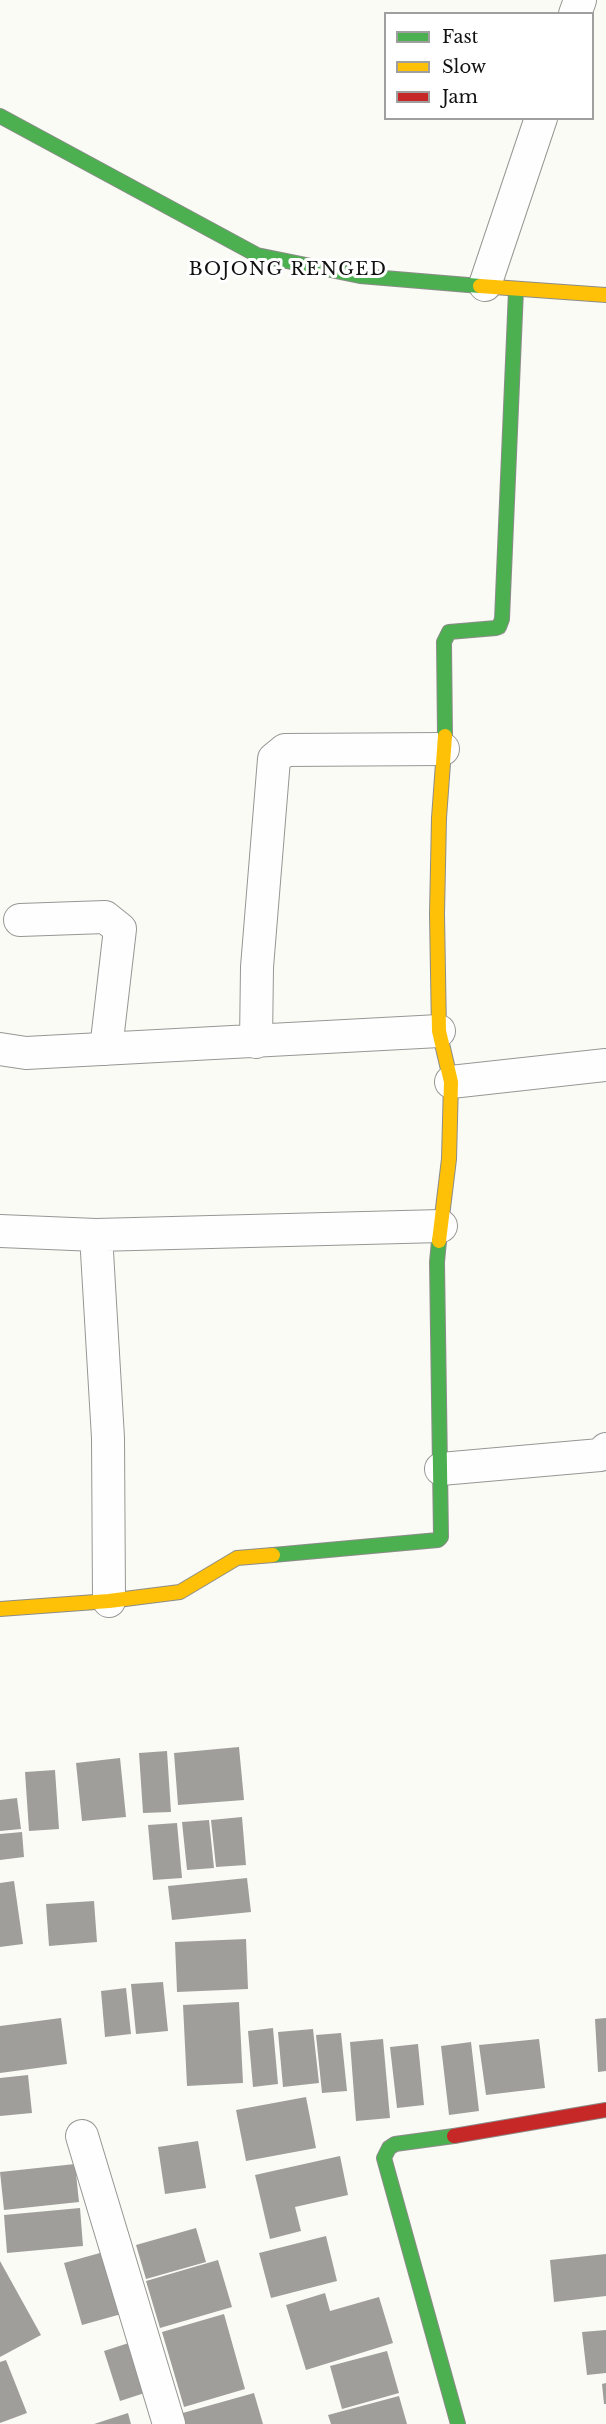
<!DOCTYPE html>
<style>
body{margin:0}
#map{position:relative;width:606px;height:2424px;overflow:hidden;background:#fbfbf6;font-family:"Libre Baskerville",serif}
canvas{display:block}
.legend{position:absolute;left:384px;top:12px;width:210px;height:108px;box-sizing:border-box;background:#fff;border:2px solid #9f9f9f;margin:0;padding:8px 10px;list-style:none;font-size:18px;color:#101010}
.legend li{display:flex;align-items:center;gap:12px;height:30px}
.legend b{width:30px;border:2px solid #9f9f9f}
</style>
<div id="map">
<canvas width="606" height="2424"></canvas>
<ul class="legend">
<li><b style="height:8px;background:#4caf50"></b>Fast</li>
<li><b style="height:8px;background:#ffc107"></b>Slow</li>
<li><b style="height:8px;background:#c62828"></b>Jam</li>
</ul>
</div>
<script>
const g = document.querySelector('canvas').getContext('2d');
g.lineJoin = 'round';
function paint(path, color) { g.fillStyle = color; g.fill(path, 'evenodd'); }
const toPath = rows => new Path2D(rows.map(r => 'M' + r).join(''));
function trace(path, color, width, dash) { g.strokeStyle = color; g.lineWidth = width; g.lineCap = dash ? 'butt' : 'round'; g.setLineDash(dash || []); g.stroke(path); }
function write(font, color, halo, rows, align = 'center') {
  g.font = font + ' "Libre Baskerville",serif'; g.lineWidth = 6; g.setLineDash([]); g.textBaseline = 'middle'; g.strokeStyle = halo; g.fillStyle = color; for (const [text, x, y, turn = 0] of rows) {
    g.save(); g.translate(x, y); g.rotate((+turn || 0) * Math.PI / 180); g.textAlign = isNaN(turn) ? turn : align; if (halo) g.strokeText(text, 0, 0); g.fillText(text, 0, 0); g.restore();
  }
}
const building = toPath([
 [239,1747,244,1800,178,1805,174,1753],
 [167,1751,171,1812,143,1813,139,1753],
 [120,1758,126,1817,82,1821,76,1763],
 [55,1770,59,1829,29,1831,25,1772],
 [17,1798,21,1829,0,1831,0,1800],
 [242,1817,246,1865,216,1867,211,1820],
 [209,1820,214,1868,187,1870,182,1822],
 [177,1823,182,1878,153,1880,148,1825],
 [22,1832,24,1857,0,1860,0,1834],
 [247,1878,251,1912,172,1920,168,1886],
 [14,1881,23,1944,0,1947,0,1883],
 [94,1901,97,1942,49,1946,46,1904],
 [246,1939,248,1989,177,1992,175,1942],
 [163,1982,168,2031,136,2034,131,1984],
 [126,1988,131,2034,105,2037,101,1991],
 [239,2002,243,2083,187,2086,183,2005],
 [61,2018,67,2064,0,2073,0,2026],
 [606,2018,606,2071,598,2072,595,2019],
 [273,2028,278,2084,253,2087,248,2031],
 [313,2029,319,2083,283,2087,278,2032],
 [341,2033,347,2091,322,2093,316,2035],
 [383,2039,390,2118,356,2121,350,2042],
 [539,2039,545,2088,486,2095,479,2045],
 [471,2042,479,2111,449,2115,441,2046],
 [418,2044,424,2105,397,2108,390,2047],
 [28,2075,32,2113,0,2116,0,2078],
 [306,2097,316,2148,246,2161,236,2110],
 [198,2141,206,2188,165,2194,158,2147],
 [340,2156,348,2195,295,2207,301,2231,270,2239,255,2175],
 [75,2164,79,2202,4,2210,0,2172],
 [80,2208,83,2246,7,2253,4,2215],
 [196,2228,206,2262,146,2279,136,2245],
 [326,2236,337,2281,271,2298,259,2253],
 [107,2251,125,2313,82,2325,64,2263],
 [606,2254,606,2296,554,2302,550,2260],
 [218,2260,232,2307,160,2328,146,2281],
 [0,2261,41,2335,0,2357],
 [325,2293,330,2311,379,2297,393,2343,306,2370,286,2305],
 [224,2314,245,2389,184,2407,162,2332],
 [606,2330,606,2373,587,2375,582,2332],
 [141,2339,157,2389,120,2401,104,2351],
 [387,2351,399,2393,342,2409,330,2366],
 [6,2360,27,2413,0,2423,0,2362],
 [606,2383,606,2404,604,2404,602,2384],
 [254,2393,263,2424,175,2424,172,2416],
 [399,2396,407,2424,331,2424,328,2415],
 [128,2413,131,2424,94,2424]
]);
const street = toPath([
 [575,14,580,0],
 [485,285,541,118],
 [20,920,105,917,120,929,106,1049],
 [256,1042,257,967,274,759,285,750,443,749],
 [0,1049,26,1053,439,1031],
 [451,1082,606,1065],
 [0,1231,96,1235,441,1226],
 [96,1235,108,1438,109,1601],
 [441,1469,600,1455,606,1449],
 [82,2136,169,2424]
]);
const fast = toPath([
 [0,116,257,255,360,276,480,286],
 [445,736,444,642,449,632,496,628,499,627,502,619,516,290],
 [273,1555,438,1540,441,1537,437,1262,439,1241],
 [454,2136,395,2144,389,2148,384,2158,458,2424]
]);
const slow = toPath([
 [480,286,606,295],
 [439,1241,449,1159,451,1082,439,1031,437,914,439,818,445,736],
 [0,1609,109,1601,180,1592,237,1558,273,1555]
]);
const jam = toPath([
 [454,2136,606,2110]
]);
const quarterNames = [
 ["BOJONG RENGED",288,270]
];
paint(building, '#9f9e9b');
trace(street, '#969694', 34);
trace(fast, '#8c8c8a', 16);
trace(slow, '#8c8c8a', 16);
trace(jam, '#8c8c8a', 16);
trace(street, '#fefefe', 32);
trace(fast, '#4caf50', 14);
trace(slow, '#ffc107', 14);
trace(jam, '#c62828', 14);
g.letterSpacing = '1.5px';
write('18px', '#101010', '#fff', quarterNames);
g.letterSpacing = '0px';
</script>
